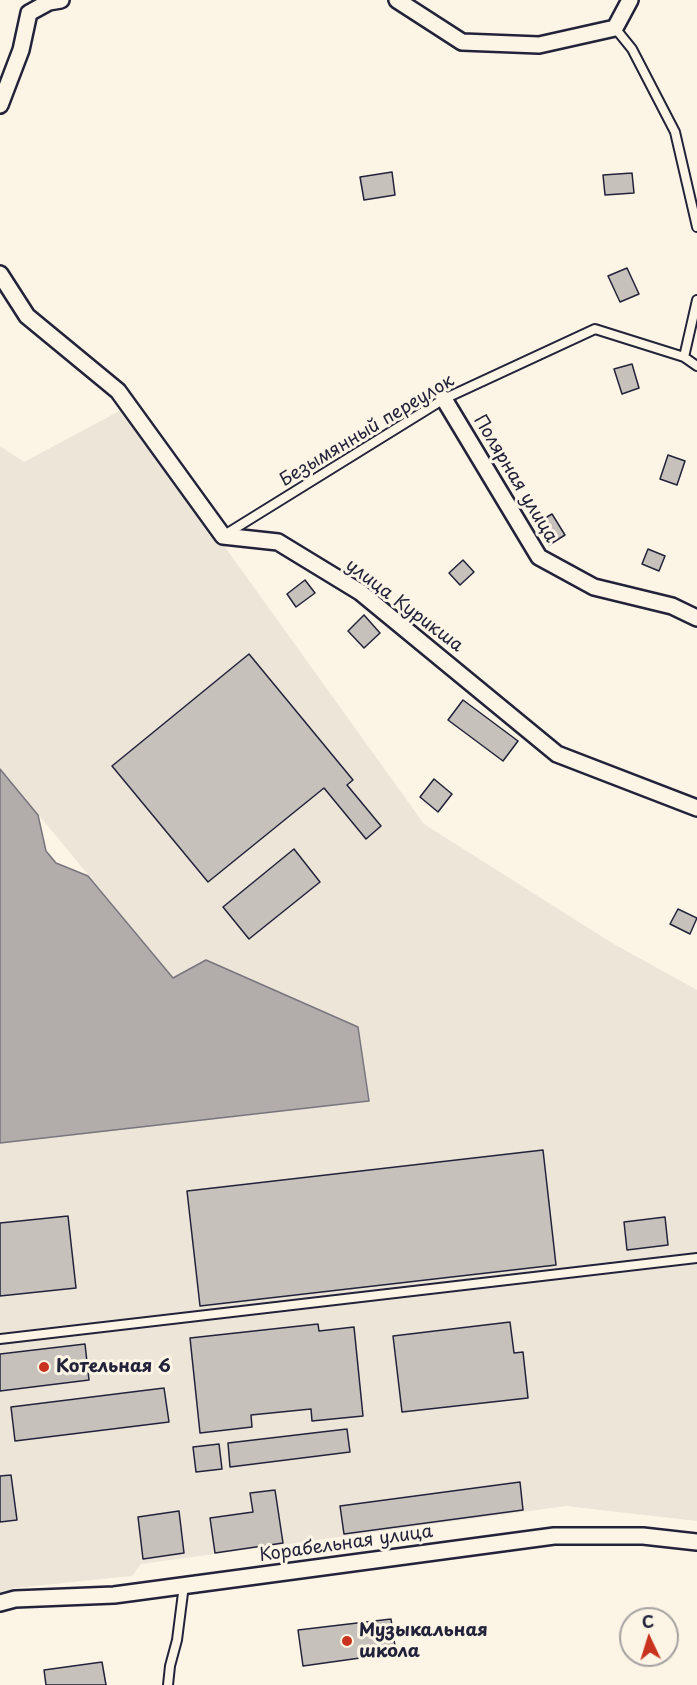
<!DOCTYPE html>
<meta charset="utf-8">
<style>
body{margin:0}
#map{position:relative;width:697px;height:1685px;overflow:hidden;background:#fcf5e5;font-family:"Playpen Sans",sans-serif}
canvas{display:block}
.north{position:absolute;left:619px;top:1607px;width:60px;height:60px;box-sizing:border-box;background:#fcf5e5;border:2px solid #a5a1a1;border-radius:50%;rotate:356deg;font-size:16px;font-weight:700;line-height:24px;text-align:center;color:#22223b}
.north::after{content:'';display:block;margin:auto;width:21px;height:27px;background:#c8321e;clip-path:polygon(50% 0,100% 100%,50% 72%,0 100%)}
</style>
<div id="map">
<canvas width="697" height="1685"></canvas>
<div class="north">С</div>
</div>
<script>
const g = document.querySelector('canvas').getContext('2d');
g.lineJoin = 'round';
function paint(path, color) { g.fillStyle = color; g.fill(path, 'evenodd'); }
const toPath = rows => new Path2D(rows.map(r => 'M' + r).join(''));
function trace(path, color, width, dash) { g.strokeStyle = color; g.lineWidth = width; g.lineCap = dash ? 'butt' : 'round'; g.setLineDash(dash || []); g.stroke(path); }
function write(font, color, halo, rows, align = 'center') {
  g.font = font + ' "Playpen Sans",sans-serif'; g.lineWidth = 6; g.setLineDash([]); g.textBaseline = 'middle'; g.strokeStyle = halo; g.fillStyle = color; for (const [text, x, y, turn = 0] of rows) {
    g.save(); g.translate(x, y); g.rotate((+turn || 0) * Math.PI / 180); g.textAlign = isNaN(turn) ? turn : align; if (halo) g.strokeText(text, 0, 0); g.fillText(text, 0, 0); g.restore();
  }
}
const built = toPath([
 [125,408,424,824,612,943,697,990,697,1521,566,1506,141,1564,132,1576,14,1588,0,1595,0,1143,369,1100,174,979,0,768,0,446,24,462]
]);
const water = toPath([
 [0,769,38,815,46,851,56,863,88,876,173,978,206,960,358,1027,369,1101,0,1143,0,769]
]);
const building = toPath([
 [392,172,395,195,364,200,360,177,392,172],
 [632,173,634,193,605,195,603,175,632,173],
 [627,268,639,294,620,302,608,276,627,268],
 [632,364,639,388,622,394,614,369,632,364],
 [668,455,685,461,677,485,660,479,668,455],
 [552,514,565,535,549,545,535,524,552,514],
 [648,549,665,556,659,571,642,564,648,549],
 [463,560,474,572,460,585,449,573,463,560],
 [305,580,315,593,296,607,287,594,305,580],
 [364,615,380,633,364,648,348,631,364,615],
 [249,654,353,780,347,785,381,826,366,839,324,788,208,882,112,766,249,654],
 [463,700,518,741,503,761,448,720,463,700],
 [434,779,452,794,438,812,420,797,434,779],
 [294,849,320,882,249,939,223,907,294,849],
 [678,909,697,918,690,934,670,924,678,909],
 [543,1150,556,1265,200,1306,187,1191,543,1150],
 [68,1216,76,1288,0,1296,0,1223,68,1216],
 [665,1217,668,1245,627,1250,624,1222,665,1217],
 [510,1322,514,1353,523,1352,528,1398,402,1412,393,1336,510,1322],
 [318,1324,319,1331,354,1327,363,1416,312,1421,311,1409,251,1415,252,1427,200,1433,190,1338,318,1324],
 [85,1344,89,1380,0,1391,0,1354,85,1344],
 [164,1388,169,1422,15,1441,11,1407,164,1388],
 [347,1429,350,1452,230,1467,228,1443,347,1429],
 [219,1444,222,1469,196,1472,193,1447,219,1444],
 [11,1475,17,1520,0,1522,0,1476,11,1475],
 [520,1482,523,1510,344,1534,340,1506,520,1482],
 [275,1490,283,1543,215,1553,210,1518,253,1512,250,1493,275,1490],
 [179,1511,184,1553,143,1559,138,1517,179,1511],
 [391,1619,396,1653,303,1666,298,1630,391,1619],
 [102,1662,106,1685,46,1685,44,1670,102,1662]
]);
const service = toPath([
 [615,28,632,49,675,132,697,227],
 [684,357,697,300],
 [226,534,444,399,595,329,684,357,697,366],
 [0,1339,697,1258],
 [168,1685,170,1666,177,1640,184,1585]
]);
const minor = toPath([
 [397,0,462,42,539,45,615,28,630,0],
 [0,105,21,50,29,13,49,2,61,0],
 [0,274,27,316,118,391,223,536,278,542,360,592,557,754,697,808],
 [444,399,539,557,594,587,672,606,697,618],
 [0,1603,15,1599,114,1595,554,1536,643,1536,697,1542]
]);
const markers = [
 [44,1367,6,"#c8321e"],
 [347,1641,6,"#c8321e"]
];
const streetNames = [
 ["Безымянный переулок",367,431,-31],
 ["Полярная улица",515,479,59],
 ["улица Курикша",404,606,37],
 ["Корабельная улица",346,1544,-8]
];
const poiNames = [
 ["Котельная 6",56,1367],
 ["Музыкальная",359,1631],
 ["школа",359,1652]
];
paint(built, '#ece5d8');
paint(water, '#b2adab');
trace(water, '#78757e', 1.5);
paint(building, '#c6c1bb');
trace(building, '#22223b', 1.5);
trace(service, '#22223b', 12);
trace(minor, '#22223b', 20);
trace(service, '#fcf5e5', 8);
trace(minor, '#fcf5e5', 15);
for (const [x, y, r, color] of markers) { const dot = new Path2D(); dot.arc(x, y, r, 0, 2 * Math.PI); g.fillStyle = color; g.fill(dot); trace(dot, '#fcf5e5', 2); }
write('18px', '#22223b', '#fcf5e5', streetNames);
write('bold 18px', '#22223b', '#fcf5e5', poiNames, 'left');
</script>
